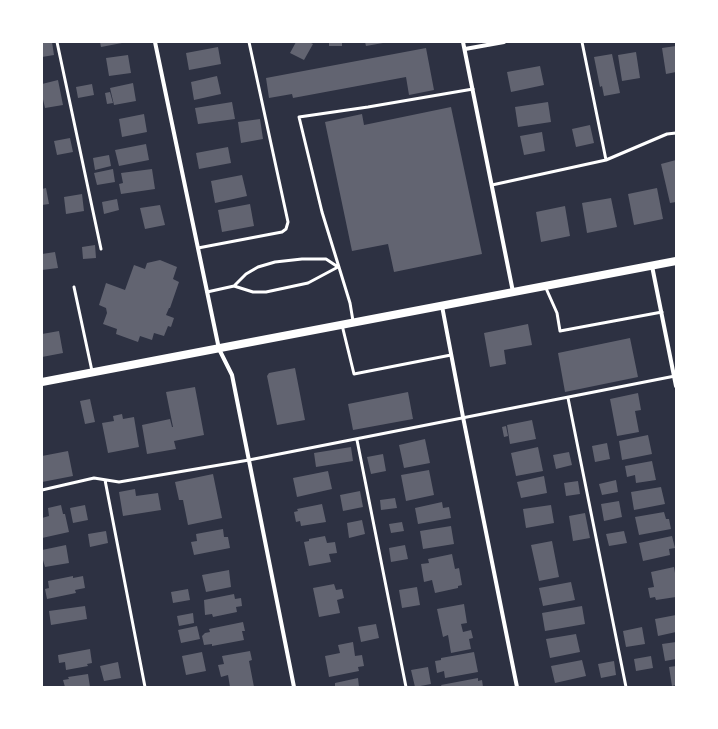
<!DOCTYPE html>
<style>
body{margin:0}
#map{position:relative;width:718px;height:729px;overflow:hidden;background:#2d3142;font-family:Lato,sans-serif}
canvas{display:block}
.frame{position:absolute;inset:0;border:43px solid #fff;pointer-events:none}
</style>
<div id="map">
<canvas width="718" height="729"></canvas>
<div class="frame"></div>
</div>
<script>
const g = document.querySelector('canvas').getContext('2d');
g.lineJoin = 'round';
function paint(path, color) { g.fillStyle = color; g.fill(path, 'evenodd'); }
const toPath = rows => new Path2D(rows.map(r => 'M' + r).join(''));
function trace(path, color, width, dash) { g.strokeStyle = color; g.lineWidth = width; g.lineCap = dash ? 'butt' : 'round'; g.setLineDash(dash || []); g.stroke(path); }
const building = toPath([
 [42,42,52,42,54,55,42,57],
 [100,42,122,42,122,43,101,47],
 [296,42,309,42,313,44,304,60,290,53],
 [329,42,342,42,342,46,329,46],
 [365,42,383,42,383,43,366,46],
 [676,46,676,72,666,74,662,48],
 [218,47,221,64,189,70,186,53],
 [426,48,434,90,409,95,406,77,293,98,292,94,269,98,266,78],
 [636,52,640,78,622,81,618,55],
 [612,54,620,93,604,96,602,86,600,87,594,57],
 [128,55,131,73,109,76,106,58],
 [540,66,544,85,511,92,507,72],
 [217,76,221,94,194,100,191,82],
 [58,80,63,105,45,108,42,95,42,84],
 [133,83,136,101,114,105,110,88],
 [92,84,94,95,78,98,76,87],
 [110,92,113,103,107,104,105,93],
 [232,102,235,119,198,124,195,108],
 [548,102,551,122,518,127,515,107],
 [451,107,482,254,394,272,388,244,352,251,325,122,362,114,364,125],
 [144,114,147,132,122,137,119,119],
 [260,119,263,139,241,143,238,122],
 [590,125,594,143,576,147,572,129],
 [542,132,545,151,524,155,520,136],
 [70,138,73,152,57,155,54,141],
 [146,144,149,160,119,166,115,150],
 [228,147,231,163,199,169,196,153],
 [109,155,111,166,95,170,93,158],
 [676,160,676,202,670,203,661,164],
 [113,169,115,182,97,185,94,173],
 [152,169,155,189,121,194,119,184,123,183,121,173],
 [242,175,247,196,215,203,211,181],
 [46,188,49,204,42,205,42,189],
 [657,188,663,219,634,225,628,194],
 [82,194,84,211,66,214,64,197],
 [611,198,617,227,587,233,582,203],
 [117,199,119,210,104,214,102,202],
 [250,204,254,226,222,232,218,210],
 [160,205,165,225,145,229,140,208],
 [565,206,570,236,541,242,536,212],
 [95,245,96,258,83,259,82,247],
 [55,252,58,268,42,270,42,254],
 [160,260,177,267,173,279,179,282,170,308,169,308,166,315,174,318,171,327,168,326,164,336,154,333,152,340,140,336,138,342,116,334,117,329,103,324,107,313,106,308,99,305,106,283,125,290,134,265,145,269,147,263],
 [528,324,532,345,504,350,506,364,490,367,484,333],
 [59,331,63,353,42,357,42,334],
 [630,338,638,377,565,392,558,353],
 [295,368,305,420,277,425,267,376,269,373],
 [195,387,204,435,174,441,176,449,147,454,142,425,170,419,172,427,173,427,166,392],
 [408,392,413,419,353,430,348,404],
 [638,393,641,410,635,411,639,432,617,436,610,399],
 [90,399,95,422,85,424,80,401],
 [122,414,123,419,134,417,139,447,108,453,102,423,114,421,113,416],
 [532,420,536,439,510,444,507,425],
 [506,426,508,436,504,437,502,427],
 [648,435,652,454,622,460,619,441],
 [425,439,430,463,404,468,399,445],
 [607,443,610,459,595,462,592,446],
 [351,447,353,461,316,467,314,453],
 [538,447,543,471,516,476,511,453],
 [68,451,73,476,42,482,42,456],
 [569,452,572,465,556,469,553,455],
 [383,454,386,471,371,474,367,457],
 [652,461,656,480,636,483,635,475,627,477,625,466],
 [429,470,434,495,406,501,401,475],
 [328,471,332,489,297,497,293,478],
 [213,474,222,518,188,525,183,500,179,500,175,482],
 [544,476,547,493,521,498,517,482],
 [616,480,618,492,602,495,599,484],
 [578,481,580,494,566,496,564,483],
 [661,487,665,504,634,510,631,492],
 [135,489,136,496,158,493,161,510,123,516,119,492],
 [360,491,363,507,343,511,340,495],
 [395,498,397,508,381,510,380,500],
 [619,501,622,517,604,521,601,504],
 [442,502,443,508,449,507,451,518,418,524,415,508],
 [322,504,326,522,301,526,300,521,296,522,294,512,298,511,297,509],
 [61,505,63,514,65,514,69,532,42,538,42,518,49,516,48,508],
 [85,505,88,520,73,523,70,508],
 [551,505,554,523,526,528,523,509],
 [664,512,666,519,669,519,671,529,639,535,635,517],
 [585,513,590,538,573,541,569,516],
 [362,520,365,534,349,538,347,523],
 [402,522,404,531,391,533,389,524],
 [451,526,454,544,423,549,420,531],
 [223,529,224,537,228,537,230,548,194,555,191,542,197,541,196,534],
 [106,531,108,543,90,547,88,534],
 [624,531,627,543,609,546,606,534],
 [325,536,327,543,335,542,337,553,329,554,331,562,309,566,304,542,309,541,309,539],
 [672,536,675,548,669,549,670,555,643,561,639,543],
 [552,541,559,577,539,581,531,545],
 [66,545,69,563,45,567,43,560,42,560,42,550],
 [405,545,408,559,391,562,389,548],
 [452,554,455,569,459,568,462,585,458,586,458,588,435,593,432,580,424,582,421,564,429,563,428,559],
 [674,567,676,579,676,597,656,600,655,597,650,598,648,588,654,587,651,572],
 [229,570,231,587,206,592,202,575],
 [73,576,73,578,83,576,85,588,75,590,76,593,47,599,45,589,49,588,48,581],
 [571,582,575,600,543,606,539,588],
 [334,584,336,590,342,589,344,598,337,600,340,613,319,617,313,588],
 [417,587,420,605,402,608,399,590],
 [188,589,190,600,173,603,171,592],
 [234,594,235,599,241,598,242,606,236,607,237,612,213,617,212,614,205,615,204,600],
 [464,604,467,623,461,624,463,632,471,630,473,638,469,639,471,649,451,653,448,635,443,637,437,609],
 [85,606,87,619,51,625,49,611],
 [582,606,585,624,545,631,542,613],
 [193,613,194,623,179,626,177,616],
 [676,615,676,632,658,636,655,619],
 [243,622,245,631,242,631,244,640,212,646,212,644,204,645,202,636,205,633,210,632,209,629],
 [376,624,379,638,361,642,358,627],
 [197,626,200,639,181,643,178,630],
 [642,627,645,644,626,647,623,631],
 [576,634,580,652,550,658,546,639],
 [353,642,355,656,362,655,364,666,358,667,359,671,329,677,325,656,340,653,338,645],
 [676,642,676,659,665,661,662,644],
 [90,649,92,663,87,664,88,666,66,670,65,662,59,663,58,655],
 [250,651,252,660,249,661,254,687,230,687,228,675,221,677,218,665,224,664,222,656],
 [202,652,206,671,186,675,182,656],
 [474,652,478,672,445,678,444,671,437,673,435,661,441,660,441,658],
 [651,656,653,668,636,671,634,659],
 [582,660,586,676,555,683,551,666],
 [614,661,616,675,601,678,598,664],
 [118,662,121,678,104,681,100,666],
 [676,666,676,685,672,686,669,667],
 [428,667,431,684,415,687,411,670],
 [88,674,90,687,65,687,63,680,69,679,68,677],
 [358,678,359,687,335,687,335,683],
 [478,678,478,681,482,680,483,687,442,687,441,685]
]);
const service = toPath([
 [57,42,101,249],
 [606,160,667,134,676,133],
 [492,185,606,160,582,42],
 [198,248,282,232,286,229,288,222,249,42],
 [234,286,246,274,258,267,275,262,302,259,326,259,338,267],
 [545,286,557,313,560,331,662,312],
 [74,287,92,371],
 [207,292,234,286,253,292,266,292,308,283,338,267],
 [353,321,350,303,322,212,299,117,368,107,473,89],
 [342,325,354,374,451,355],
 [568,398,626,687],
 [357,440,406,687],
 [105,480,145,687],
 [42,490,94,478,119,482,249,460,675,376]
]);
const minor = toPath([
 [155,42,219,349,232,375,294,687],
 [463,42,513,292],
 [465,49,504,42],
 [652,266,676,386],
 [442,306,463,417,517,687]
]);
const secondary = toPath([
 [42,382,676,261]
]);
paint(building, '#626471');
trace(service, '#fff', 3);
trace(minor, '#fff', 4);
trace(secondary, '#fff', 8);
</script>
